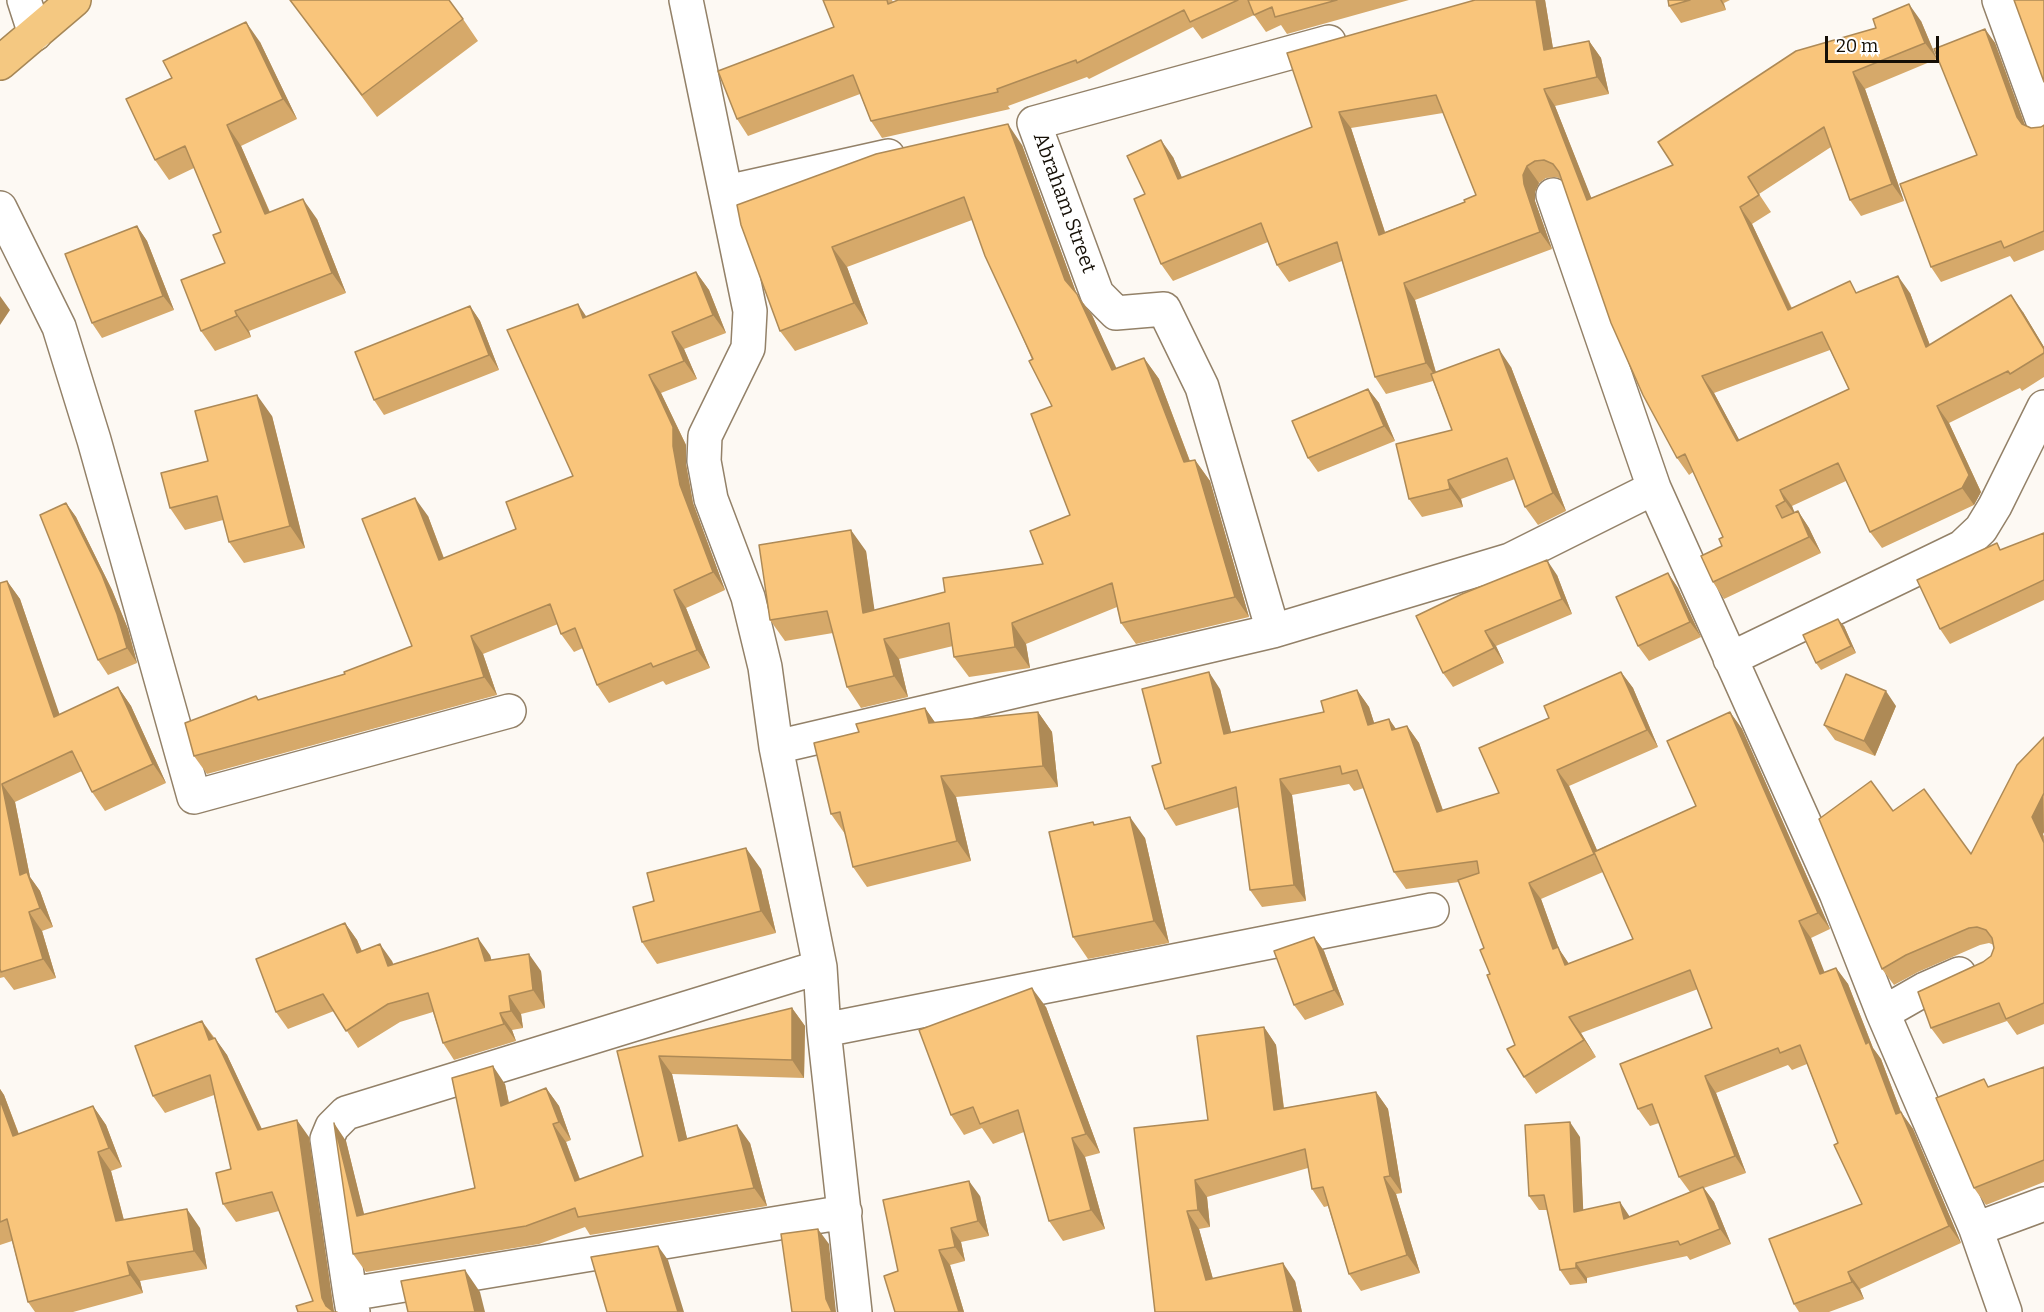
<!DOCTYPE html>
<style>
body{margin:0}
#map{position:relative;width:2044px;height:1312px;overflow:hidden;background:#fdf9f3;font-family:Bitter,serif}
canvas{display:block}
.scale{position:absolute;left:1825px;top:36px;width:114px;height:27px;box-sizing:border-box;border:3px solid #150f06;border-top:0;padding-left:8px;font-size:18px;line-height:21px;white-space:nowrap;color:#150f06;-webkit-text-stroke:4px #fff;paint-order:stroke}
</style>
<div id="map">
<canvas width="2044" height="1312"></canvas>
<div class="scale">20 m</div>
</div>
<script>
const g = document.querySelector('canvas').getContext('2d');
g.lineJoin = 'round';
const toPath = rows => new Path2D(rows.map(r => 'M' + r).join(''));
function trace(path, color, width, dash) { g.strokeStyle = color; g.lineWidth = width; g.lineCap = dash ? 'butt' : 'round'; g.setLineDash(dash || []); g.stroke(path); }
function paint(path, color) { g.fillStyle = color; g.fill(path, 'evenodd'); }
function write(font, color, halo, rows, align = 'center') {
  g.font = font + ' Bitter,serif'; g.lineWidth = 6; g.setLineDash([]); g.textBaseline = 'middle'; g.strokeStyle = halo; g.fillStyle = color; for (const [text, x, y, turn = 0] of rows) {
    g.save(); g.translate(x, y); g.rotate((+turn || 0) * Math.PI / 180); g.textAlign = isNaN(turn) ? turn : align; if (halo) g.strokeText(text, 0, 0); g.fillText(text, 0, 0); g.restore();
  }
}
const street = toPath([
 [24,0,35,34],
 [686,0,750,311,748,348,705,436,704,461,711,499,748,597,765,667,776,747,820,967,824,1030,855,1312],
 [1999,0,2044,124],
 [726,192,888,156],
 [1553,195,1654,488,1836,893,1883,1013,1976,1229,2005,1312],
 [0,208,59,327,94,440,194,797,509,711],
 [1273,631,1202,387,1164,309,1116,313,1097,294,1034,123,1329,42],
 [1730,659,1962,547,1981,529,1995,506,2044,407],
 [776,747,1273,631,1510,560,1654,488],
 [1883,1013,1925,989,1959,974],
 [824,1030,1432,910],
 [1976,1229,2044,1204],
 [350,1294,327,1139,332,1127,346,1113,820,967],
 [353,1312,350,1294,845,1212]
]);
const highway = toPath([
 [0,63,74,0]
]);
const wall = toPath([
 [290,0,463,19,478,41,377,117],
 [823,0,892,0,893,2,898,0,1409,0,1287,34,1281,25,1266,32,1254,15,1202,39,1193,27,1089,79,1087,77,1008,106,1010,109,882,138,871,121,860,94,748,136,737,119,834,27],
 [1545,0,1553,48,1589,41,1601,58,1609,94,1555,106,1591,198,1673,165,1921,21,1937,59,1865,89,1904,201,1861,216,1850,200,1831,147,1759,194,1771,212,1752,224,1792,308,1858,292,1910,293,1930,345,2023,312,2044,347,2044,377,2022,391,2020,388,1949,423,1981,492,1974,505,1882,548,1870,532,1846,481,1792,506,1794,513,1798,511,1809,528,1821,553,1724,599,1713,582,1722,546,1723,537,1693,472,1689,475,1677,458,1561,179,1556,177,1546,178,1539,183,1535,192,1535,201,1552,249,1415,300,1436,372,1511,367,1566,511,1538,525,1525,507,1515,479,1461,499,1463,507,1422,517,1409,499,1452,430,1433,381,1386,394,1375,377,1342,261,1289,282,1277,265,1268,242,1173,281,1161,264,1145,194,1173,157,1182,178,1312,127,1474,1],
 [1443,113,1476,195,1465,202,1385,232,1351,128],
 [1830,350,1849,389,1739,440,1714,393],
 [1668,0,1730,0,1724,3,1726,10,1681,23,1669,6],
 [1985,29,1995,43,2025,125,2031,128,2041,127,2044,125,2044,250,2014,262,2010,256,1941,282,1931,267,1977,155],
 [260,42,297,119,241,146,270,212,317,219,346,293,249,331,251,337,215,351,201,331,225,263,221,232,194,168,169,180,155,160],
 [1022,145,1077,295,1092,315,1116,369,1144,358,1159,379,1190,461,1195,460,1210,481,1249,617,1136,644,1121,623,1117,607,1026,644,1030,668,969,677,954,657,953,646,899,659,908,697,861,708,847,687,833,633,785,641,770,620,866,551,874,611,945,592,1043,564,1070,515,1052,406,972,220,847,267,868,324,795,351,780,331,741,225],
 [137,226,147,241,174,310,102,338,92,323],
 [696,272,709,290,726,333,684,349,697,379,661,393,686,445,686,464,693,503,725,590,686,608,710,668,666,685,663,681,609,703,597,685,583,648,574,652,561,634,558,624,483,654,497,695,207,774,194,756,256,696,259,700,345,674,412,646,428,516,444,558,516,529,573,476,587,317],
 [470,306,480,321,499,370,384,415,374,400],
 [1368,389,1379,403,1395,441,1318,472,1308,458],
 [272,416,305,548,244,563,229,542,223,520,185,530,170,508,208,461],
 [66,503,76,517,112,590,128,629,137,663,108,675,98,660],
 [2044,533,2044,600,1950,644,1940,629,1997,543,2001,550],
 [1668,573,1678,588,1701,637,1649,661,1638,646],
 [1557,575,1572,614,1496,646,1504,663,1453,687,1443,673,1416,616],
 [7,581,20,599,59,715,118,687,131,706,166,783,105,811,92,792,82,771,15,802,30,877,40,891,53,927,42,931,56,978,14,990,4,977,0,978,0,583],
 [1844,626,1856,653,1821,670,1816,663],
 [1621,672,1633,688,1658,747,1569,786,1597,850,1696,806,1730,712,1742,729,1830,929,1811,938,1824,973,1836,968,1848,984,1873,1048,1881,1059,1901,1112,1913,1129,1961,1243,1860,1289,1864,1299,1829,1312,1799,1312,1794,1304,1862,1204,1807,1064,1792,1070,1788,1065,1716,1093,1746,1173,1704,1188,1714,1202,1731,1244,1690,1260,1687,1256,1587,1278,1587,1283,1570,1285,1560,1270,1547,1210,1539,1210,1529,1196,1580,1137,1583,1210,1630,1217,1690,1192,1679,1177,1659,1123,1650,1126,1638,1109,1712,1028,1698,989,1581,1033,1596,1057,1536,1094,1524,1077,1515,1045,1490,974,1484,948,1459,882,1406,889,1394,872,1364,788,1354,791,1349,784,1292,795,1306,901,1262,907,1250,890,1239,807,1176,826,1165,809,1161,763,1220,689,1231,733,1324,712,1357,690,1369,707,1374,723,1389,719,1396,729,1407,726,1419,743,1443,810,1499,793,1549,718],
 [1603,872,1633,939,1569,964,1559,949,1541,899],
 [1896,706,1875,756,1835,740,1824,725],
 [925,708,935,723,1038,712,1052,732,1058,787,956,797,971,861,867,887,853,867,845,834,831,814,859,732],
 [2044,737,2044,832,2043,834,2044,836,2044,1024,2017,1035,2007,1021,1943,1044,1931,1028,1983,962,1991,956,1994,948,1994,945,1989,943,1980,945,1918,972,1894,985,1882,969,1893,811,1971,854],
 [1095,824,1145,838,1169,943,1088,959,1073,937],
 [761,869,776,933,657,964,642,942,654,901],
 [345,923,357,940,362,951,392,961,393,964,490,955,491,960,541,971,545,1008,521,1014,523,1028,512,1030,516,1041,454,1060,443,1043,433,1012,400,1022,358,1048,334,1011,288,1029,276,1012],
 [1314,937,1324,951,1344,1005,1305,1020,1294,1005],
 [1046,1007,1100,1153,1085,1157,1105,1229,1063,1241,1049,1221,1024,1132,993,1144,982,1128,964,1135,951,1115],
 [792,1008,805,1026,804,1078,672,1074,687,1139,750,1143,767,1206,590,1235,585,1227,539,1244,366,1272,353,1254,346,1141,364,1215,475,1188,505,1084,509,1103,546,1088,559,1106,571,1140,566,1142,580,1179,643,1156,617,1051],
 [202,1021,227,1055,262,1129,309,1137,334,1312,298,1312,313,1301,279,1211,236,1222,223,1204,231,1169,214,1095,165,1113,153,1096],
 [1264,1027,1276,1045,1284,1108,1376,1092,1388,1109,1402,1193,1396,1194,1420,1273,1361,1291,1349,1274,1328,1206,1324,1207,1312,1189,1308,1168,1207,1197,1210,1227,1199,1229,1213,1279,1295,1281,1302,1312,1155,1312,1208,1120],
 [2044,1067,2044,1182,1986,1205,1974,1188,1990,1087],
 [0,1089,4,1095,19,1134,93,1106,106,1125,122,1167,111,1171,124,1220,200,1228,207,1269,140,1281,143,1293,73,1312,35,1312,28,1302,12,1241,0,1245],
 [980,1196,989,1236,961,1242,965,1261,950,1265,964,1312,895,1312,898,1271]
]);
const shadedWall = toPath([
 [1536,0,1545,0,1556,67,1544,50],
 [1720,0,1722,0,1726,10],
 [1909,4,1921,21,1937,59,1925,43],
 [246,22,260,42,297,119,283,99],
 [1985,29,1995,43,2027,131,2017,117],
 [1589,41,1601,58,1609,94,1597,77],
 [1853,72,1865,89,1904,201,1892,184],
 [1544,89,1555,106,1599,217,1587,200],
 [1339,112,1351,128,1391,251,1379,235],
 [1008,124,1022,145,1077,295,1092,315,1127,391,1112,370,1065,280],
 [227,125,241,146,279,234,265,214],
 [1161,140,1173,157,1190,196,1178,179],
 [1527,166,1539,183,1535,192,1535,201,1552,249,1540,232,1524,184,1523,175],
 [303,199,317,219,346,293,332,273],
 [1740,207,1752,224,1800,327,1788,310],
 [137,226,147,241,174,310,163,296],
 [832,247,847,267,868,324,854,303],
 [696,272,709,290,726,333,713,315],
 [1898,276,1910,293,1937,364,1926,347],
 [1404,283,1415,300,1438,380,1426,363],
 [2011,295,2023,312,2044,347,2044,349],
 [0,296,10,310,0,325],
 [578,304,590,322,583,318],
 [470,306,480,321,499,370,489,355],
 [235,311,249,331,251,337,237,316],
 [672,332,684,349,697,379,684,361],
 [1499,349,1511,367,1566,511,1553,493],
 [1144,358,1159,379,1198,483,1184,462],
 [649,375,661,393,686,445,686,464,693,503,725,590,713,572,680,485],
 [1702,376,1714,393,1749,458,1737,441],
 [1368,389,1379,403,1395,441,1384,426],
 [257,395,272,416,305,548,290,526],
 [1937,406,1949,423,1981,492,1974,505,1962,488],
 [1195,460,1210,481,1249,617,1235,597],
 [1448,480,1461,499,1463,507,1450,489],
 [1780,490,1792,506,1797,518,1785,501],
 [415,498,428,516,451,578,439,560],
 [66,503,76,517,112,590,128,629,137,663,127,648],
 [1798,511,1809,528,1821,553,1809,537],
 [851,530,866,551,878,634,863,613],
 [1547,560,1557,575,1572,614,1562,599],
 [1668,573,1678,588,1701,637,1690,622],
 [7,581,20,599,67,736,54,717],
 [674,590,686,608,710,668,697,650],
 [1838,619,1844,626,1856,653,1851,646],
 [1012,623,1026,644,1030,668,1015,647],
 [1485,631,1496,646,1504,663,1494,648],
 [471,636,483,654,497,695,484,677],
 [884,639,899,659,908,697,894,676],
 [1209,672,1220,689,1236,751,1224,734],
 [1621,672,1633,688,1658,747,1647,730],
 [118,687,131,706,166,783,153,764],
 [1357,690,1369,707,1380,741,1368,725],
 [1886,691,1896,706,1875,756,1864,741],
 [925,708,939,728,929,723],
 [1038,712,1052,732,1058,787,1043,766],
 [1730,712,1742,729,1830,929,1818,913],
 [1389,719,1400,735,1392,730],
 [1407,726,1419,743,1449,828,1437,812],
 [1557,770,1569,786,1606,871,1594,854],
 [941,776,956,797,971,861,957,841],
 [1280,779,1292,795,1306,901,1294,885],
 [2,784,15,802,30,877,40,891,53,927,40,908,20,875],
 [2043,794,2044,832,2043,834,2044,843,2032,817],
 [1130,817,1145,838,1169,943,1154,921],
 [746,848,761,869,776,933,761,911],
 [1529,883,1541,899,1559,949,1569,964,1577,982,1553,949],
 [29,912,42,931,56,978,43,959],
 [1799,921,1811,938,1832,991,1820,974],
 [345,923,357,940,369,970,357,953],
 [1314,937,1324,951,1344,1005,1334,990],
 [478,938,490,955,497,978,485,961],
 [380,944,392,961,400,983,388,966],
 [529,954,541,971,545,1008,533,990],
 [1836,968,1848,984,1873,1048,1881,1059,1908,1131,1896,1114,1866,1044],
 [1032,988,1046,1007,1100,1153,1086,1134],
 [509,996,521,1014,523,1028,511,1011],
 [792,1008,805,1026,804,1078,792,1060],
 [500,1013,512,1030,516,1041,504,1024],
 [1569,1017,1581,1033,1596,1057,1584,1040],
 [202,1021,214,1039,209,1040],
 [1264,1027,1276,1045,1286,1127,1274,1110],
 [215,1038,227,1055,270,1147,258,1130],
 [659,1056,672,1074,692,1159,679,1141],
 [493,1066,505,1084,513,1124,501,1106],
 [1705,1076,1716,1093,1746,1173,1735,1156],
 [546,1088,559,1106,571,1140,559,1122],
 [0,1089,4,1095,26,1154,13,1136,0,1100],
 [1376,1092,1388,1109,1402,1193,1390,1176],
 [93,1106,106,1125,122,1167,109,1148],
 [1901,1112,1913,1129,1961,1243,1949,1226],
 [297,1120,309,1137,334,1312,326,1306,322,1298],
 [1570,1122,1580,1137,1584,1227,1574,1212],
 [334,1123,346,1141,369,1234,357,1216],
 [553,1124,566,1142,587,1199,575,1181],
 [737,1125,750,1143,767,1206,754,1188],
 [1072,1138,1085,1157,1105,1229,1091,1210],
 [98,1152,111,1171,129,1240,116,1221],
 [1384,1177,1396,1194,1420,1273,1407,1255],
 [1195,1180,1207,1197,1210,1227,1198,1210],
 [969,1181,980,1196,989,1236,978,1221],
 [1703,1187,1714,1202,1731,1244,1720,1229],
 [1620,1202,1630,1217,1624,1219],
 [187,1209,200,1228,207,1269,194,1251],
 [1187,1211,1199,1229,1218,1297,1206,1280],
 [951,1228,961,1242,965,1261,955,1247],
 [818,1229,829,1244,836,1312,832,1312,826,1299],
 [658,1246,668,1260,684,1312,678,1312],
 [939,1250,950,1265,964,1312,959,1312],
 [127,1262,140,1281,143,1293,130,1275],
 [1283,1263,1295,1281,1302,1312,1294,1312],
 [1576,1263,1587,1278,1587,1283,1576,1268],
 [465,1270,480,1292,485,1312,475,1312],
 [1848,1272,1860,1289,1864,1299,1852,1282]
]);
const building = toPath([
 [290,0,449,0,463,19,362,95,290,0],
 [823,0,887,0,888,4,898,0,1238,0,1190,22,1184,10,1077,63,1076,60,997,89,998,92,871,121,853,75,737,119,718,71,834,27,823,0],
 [1248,0,1337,0,1275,17,1272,7,1254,15,1248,0],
 [1475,0,1536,0,1544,50,1589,41,1597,77,1544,89,1587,200,1673,165,1658,142,1796,51,1876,28,1873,19,1909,4,1925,43,1853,72,1892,184,1850,200,1824,127,1748,177,1759,195,1740,207,1788,310,1850,281,1856,293,1898,276,1926,347,2011,295,2044,349,2044,353,2010,374,2008,371,1937,406,1969,475,1962,488,1870,532,1838,463,1780,490,1785,501,1776,506,1782,518,1798,511,1809,537,1713,582,1701,556,1722,546,1719,539,1723,537,1685,454,1677,458,1643,395,1611,323,1559,172,1553,164,1544,160,1535,161,1527,166,1523,175,1524,184,1540,232,1404,283,1426,363,1375,377,1337,242,1277,265,1261,223,1161,264,1134,199,1145,194,1127,156,1161,140,1178,179,1312,127,1287,53,1475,0],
 [1436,95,1476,195,1464,200,1465,202,1379,235,1339,112,1436,95],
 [1822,332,1849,389,1737,441,1702,376,1822,332],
 [1668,0,1690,0,1669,6,1668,0],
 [2014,0,2044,0,2044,82,2014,0],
 [246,22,283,99,227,125,265,214,303,199,332,273,235,311,237,316,201,331,181,280,225,263,213,235,221,232,185,146,155,160,126,99,172,78,163,61,246,22],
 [1985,29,2017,117,2022,124,2031,128,2041,127,2044,125,2044,231,2004,248,2001,241,1931,267,1900,184,1977,155,1934,49,1985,29],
 [1008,124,1065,280,1077,294,1112,370,1144,358,1184,462,1195,460,1235,597,1121,623,1112,583,1012,623,1015,647,954,657,949,623,884,639,894,676,847,687,827,611,770,620,759,545,851,530,863,613,945,592,943,578,1043,564,1030,531,1070,515,1031,414,1052,406,1029,361,1033,359,985,256,964,197,832,247,854,303,780,331,741,225,737,205,876,154,1008,124],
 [137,226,163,296,92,323,65,254,137,226],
 [696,272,713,315,672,332,684,361,649,375,673,427,673,446,680,485,713,572,674,590,697,650,653,667,651,663,597,685,575,628,561,634,550,604,471,636,484,677,194,756,185,723,256,696,258,700,345,674,344,672,412,646,362,519,415,498,439,560,516,529,506,502,573,476,507,330,578,304,583,318,696,272],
 [470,306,489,355,374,400,355,352,470,306],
 [1499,349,1553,493,1525,507,1507,458,1448,480,1450,489,1409,499,1396,444,1452,430,1431,374,1499,349],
 [1368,389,1384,426,1308,458,1292,421,1368,389],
 [257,395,290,526,229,542,217,496,170,508,161,473,208,461,195,411,257,395],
 [66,503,102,575,117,614,127,648,98,660,40,515,66,503],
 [2044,533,2044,580,1940,629,1917,580,1997,543,2000,550,2044,533],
 [1547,560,1562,599,1485,631,1494,648,1443,673,1416,616,1462,594,1547,560],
 [1668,573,1690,622,1638,646,1616,597,1668,573],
 [7,581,54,717,118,687,153,764,92,792,72,751,2,784,20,875,27,872,40,908,29,912,43,959,1,972,0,969,0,583,7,581],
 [1838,619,1851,646,1816,663,1803,635,1838,619],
 [1209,672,1224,734,1324,712,1321,701,1357,690,1368,725,1389,719,1392,730,1407,726,1437,812,1499,793,1479,748,1549,718,1544,706,1621,672,1647,730,1557,770,1594,854,1529,883,1553,949,1558,947,1565,965,1633,939,1594,852,1696,806,1667,741,1730,712,1818,913,1799,921,1820,974,1836,968,1866,1044,1869,1042,1896,1114,1901,1112,1949,1226,1848,1272,1852,1282,1794,1304,1769,1239,1862,1204,1834,1145,1838,1143,1800,1045,1780,1053,1778,1048,1705,1076,1735,1156,1679,1177,1652,1104,1638,1109,1620,1064,1712,1028,1690,970,1569,1017,1584,1040,1524,1077,1507,1049,1515,1045,1487,975,1490,974,1480,950,1484,948,1458,880,1479,873,1477,861,1394,872,1357,770,1342,774,1340,766,1280,779,1294,885,1250,890,1236,787,1165,809,1152,766,1161,763,1142,689,1209,672],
 [1846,674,1886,691,1864,741,1824,725,1846,674],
 [925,708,929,723,1038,712,1043,766,941,776,957,841,853,867,840,812,831,814,814,743,859,732,856,724,925,708],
 [2044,737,2044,793,2032,817,2044,843,2044,1003,2006,1019,1999,1003,1931,1028,1918,992,1983,962,1991,956,1994,948,1992,938,1986,930,1977,927,1969,928,1906,955,1882,969,1819,819,1871,781,1893,811,1924,789,1971,854,2017,765,2044,737],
 [1130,817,1154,921,1073,937,1049,832,1093,822,1094,825,1130,817],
 [746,848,761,911,642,942,633,907,654,901,647,873,746,848],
 [345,923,357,953,380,944,388,966,478,938,485,961,529,954,533,990,509,996,511,1011,500,1013,504,1024,443,1043,428,993,388,1004,346,1031,323,994,276,1012,256,959,345,923],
 [1314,937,1334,990,1294,1005,1274,951,1314,937],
 [1032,988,1086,1134,1072,1138,1091,1210,1049,1221,1018,1110,980,1124,973,1107,951,1115,919,1030,1032,988],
 [792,1008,792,1060,659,1056,679,1141,737,1125,754,1188,578,1217,575,1208,526,1226,353,1254,334,1123,357,1216,475,1188,452,1078,493,1066,501,1106,546,1088,559,1122,553,1124,575,1181,643,1156,617,1051,792,1008],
 [202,1021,209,1040,215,1038,258,1130,297,1120,322,1298,326,1306,334,1312,337,1312,298,1312,296,1306,313,1301,272,1192,223,1204,216,1173,231,1169,210,1075,153,1096,135,1046,202,1021],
 [1264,1027,1274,1110,1376,1092,1390,1176,1384,1177,1407,1255,1349,1274,1323,1187,1312,1189,1305,1149,1195,1180,1198,1210,1187,1211,1206,1280,1283,1263,1294,1312,1155,1312,1134,1128,1208,1120,1197,1036,1264,1027],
 [2044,1067,2044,1160,1974,1188,1936,1098,1984,1079,1988,1087,2044,1067],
 [0,1100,13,1136,93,1106,109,1148,98,1152,116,1221,187,1209,194,1251,127,1262,130,1275,28,1302,7,1219,0,1222,0,1100],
 [1570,1122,1574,1212,1620,1202,1624,1219,1703,1187,1720,1229,1680,1245,1678,1241,1576,1263,1576,1268,1560,1270,1544,1195,1529,1196,1525,1125,1570,1122],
 [969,1181,978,1221,951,1228,955,1247,939,1250,959,1312,895,1312,884,1276,898,1271,883,1200,969,1181],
 [818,1229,826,1299,832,1312,792,1312,781,1234,818,1229],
 [658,1246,678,1312,607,1312,591,1257,658,1246],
 [465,1270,475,1312,408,1312,401,1281,465,1270]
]);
const streetNames = [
 ["Abraham Street",1064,203,70]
];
trace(street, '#938168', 36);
trace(highway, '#a68756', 36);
trace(street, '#fff', 33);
trace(highway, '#f4c881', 33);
paint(wall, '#d6a96a');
paint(shadedWall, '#ae8a56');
paint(building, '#f9c57b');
trace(building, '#ae8a56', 1.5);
write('20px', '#150f06', '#fff', streetNames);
</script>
